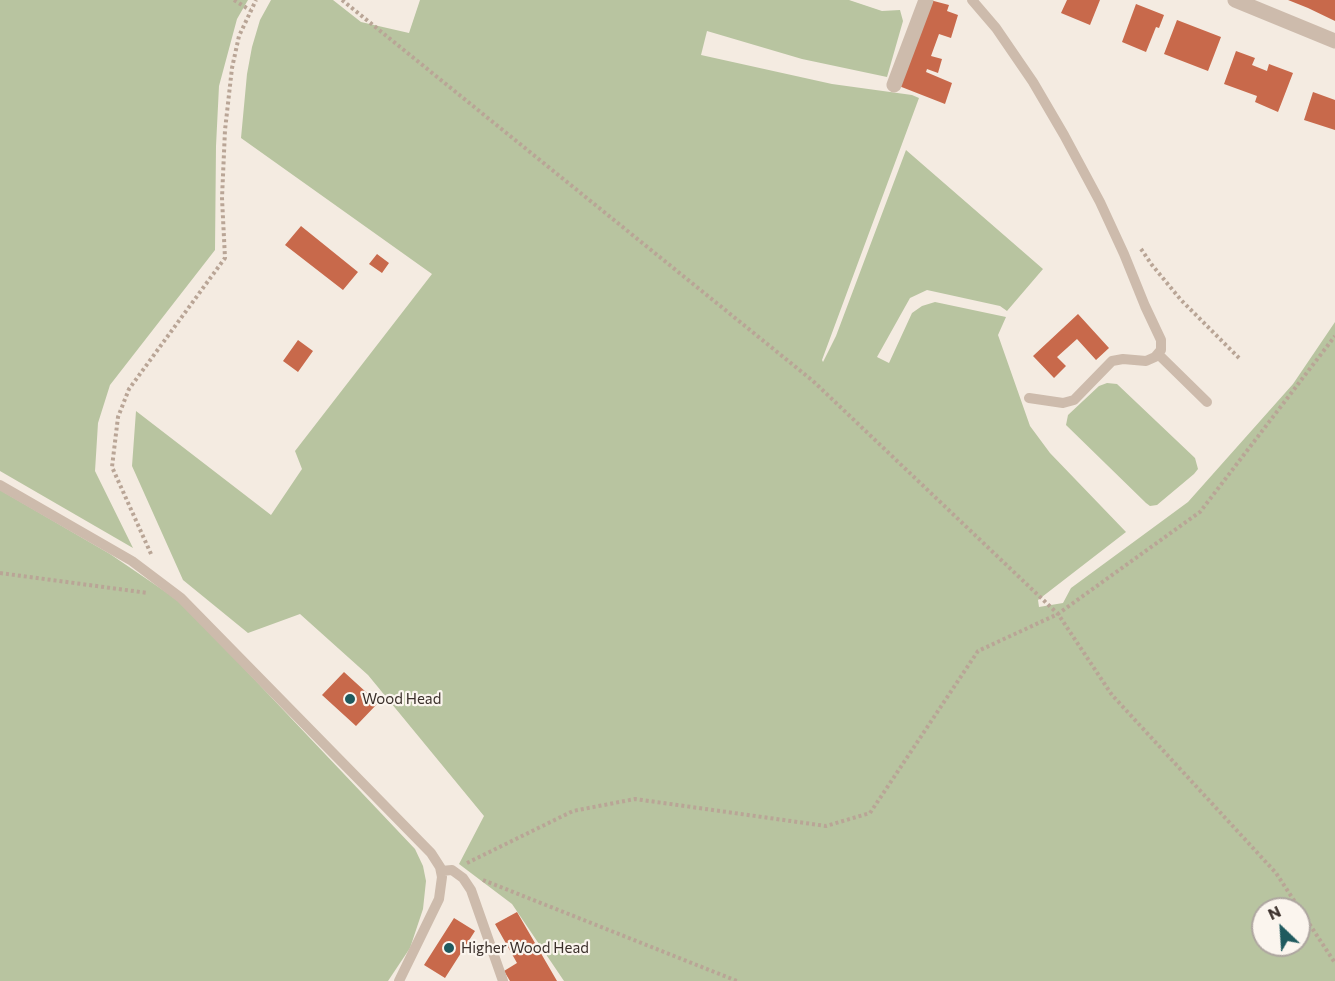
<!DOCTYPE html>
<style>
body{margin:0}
#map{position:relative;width:1335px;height:981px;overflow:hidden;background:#f4ebe1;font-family:Commissioner,sans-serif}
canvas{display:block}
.north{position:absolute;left:1251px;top:897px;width:60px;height:60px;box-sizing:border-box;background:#fbf5ee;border:2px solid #aea6a0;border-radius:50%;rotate:335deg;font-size:16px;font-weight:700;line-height:24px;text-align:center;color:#3b302b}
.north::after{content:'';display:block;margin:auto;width:21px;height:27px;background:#1f5a5e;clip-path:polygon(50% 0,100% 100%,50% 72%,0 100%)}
</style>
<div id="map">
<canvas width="1335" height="981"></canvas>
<div class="north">N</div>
</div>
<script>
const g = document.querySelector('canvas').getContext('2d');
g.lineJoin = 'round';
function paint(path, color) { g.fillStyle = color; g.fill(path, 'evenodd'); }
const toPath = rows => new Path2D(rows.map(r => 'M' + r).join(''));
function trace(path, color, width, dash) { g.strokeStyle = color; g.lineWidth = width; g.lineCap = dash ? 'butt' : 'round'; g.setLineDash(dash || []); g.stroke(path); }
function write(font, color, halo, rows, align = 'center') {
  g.font = font + ' Commissioner,sans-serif'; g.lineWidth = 4.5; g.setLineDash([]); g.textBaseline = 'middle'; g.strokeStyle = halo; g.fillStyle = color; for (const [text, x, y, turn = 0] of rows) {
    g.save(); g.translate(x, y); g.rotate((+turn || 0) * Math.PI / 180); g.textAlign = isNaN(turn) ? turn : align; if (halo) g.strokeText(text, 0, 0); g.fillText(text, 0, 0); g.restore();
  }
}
const green = toPath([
 [0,0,248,0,237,19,219,86,216,146,215,250,110,385,98,423,95,471,133,548,0,471],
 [271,0,333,0,361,22,409,33,420,0,849,0,882,11,900,10,903,21,887,77,802,59,707,31,701,55,832,84,912,95,919,98,822,360,823,362,836,336,906,150,1043,269,1007,311,1000,306,927,290,910,298,877,357,889,363,912,313,922,306,935,302,1006,317,998,335,1030,426,1050,453,1126,532,1038,600,1039,607,1063,603,1071,588,1188,502,1293,384,1335,322,1335,981,564,981,512,904,459,864,484,816,368,675,300,614,248,633,183,580,132,466,136,411,271,515,302,469,295,451,432,274,241,138,247,74,252,47,260,20],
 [1263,909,1299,909,1299,945,1263,945],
 [1107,383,1117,384,1195,458,1198,469,1194,474,1157,505,1150,506,1146,503,1066,425,1068,415,1099,386],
 [0,490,110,554,182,603,415,849,423,866,426,881,423,909,410,948,388,981,0,981]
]);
const building = toPath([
 [930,0,949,5,947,11,958,15,951,38,939,34,931,56,942,59,938,73,927,69,926,72,952,83,945,104,899,86],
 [1067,0,1100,0,1090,25,1061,13],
 [1288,0,1335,0,1335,21,1308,8],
 [1136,4,1164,15,1159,28,1156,27,1146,52,1122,42],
 [1177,20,1221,37,1208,71,1164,54],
 [1236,51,1255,58,1252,65,1267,71,1269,64,1293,73,1278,112,1255,102,1257,96,1224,84],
 [1313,92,1335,100,1335,130,1304,120],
 [301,226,358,272,343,290,285,245],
 [377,254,389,263,382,273,369,264],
 [1078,314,1109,348,1096,360,1077,339,1057,357,1066,366,1054,378,1033,356],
 [298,340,313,351,298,372,283,361],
 [344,672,378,703,356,726,322,695],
 [517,912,557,981,510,981,504,971,517,963,495,924],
 [454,918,475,931,445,978,424,965]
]);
const path = toPath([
 [234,0,250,10],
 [342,0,813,381,1058,614,1112,695,1276,873,1335,963],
 [1141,249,1152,265,1181,300,1239,358],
 [151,554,112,467,118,417,129,389,225,258,222,198,225,130,232,68,239,36,256,0],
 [0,573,148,593],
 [467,863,573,811,635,799,826,826,870,813,978,651,1058,614,1200,512,1335,336],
 [483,880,737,981]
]);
const lane = toPath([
 [972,0,996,28,1033,82,1064,135,1100,202,1124,254,1145,306,1161,340,1161,350,1155,357,1146,361,1123,359,1112,361,1074,400,1063,403,1029,398],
 [1158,354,1207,402],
 [0,485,132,561,181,598,431,853,440,867,442,877,439,899,399,981],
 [441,871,452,870,463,878,471,890,503,981]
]);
const street = toPath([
 [1235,0,1335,41],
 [894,85,926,0]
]);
const markers = [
 [350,699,6,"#1f5a5e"],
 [449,948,6,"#1f5a5e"]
];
const poiNames = [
 ["Wood Head",362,699],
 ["Higher Wood Head",461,948]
];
paint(green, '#b8c4a0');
paint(building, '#c8694b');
trace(path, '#b9a596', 4, [3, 3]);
trace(lane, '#cdbbac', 10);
trace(street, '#cdbbac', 15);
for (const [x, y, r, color] of markers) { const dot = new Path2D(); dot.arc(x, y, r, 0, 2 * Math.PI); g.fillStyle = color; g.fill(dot); trace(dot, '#fbf5ee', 2); }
write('15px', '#3b302b', '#fbf5ee', poiNames, 'left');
</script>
